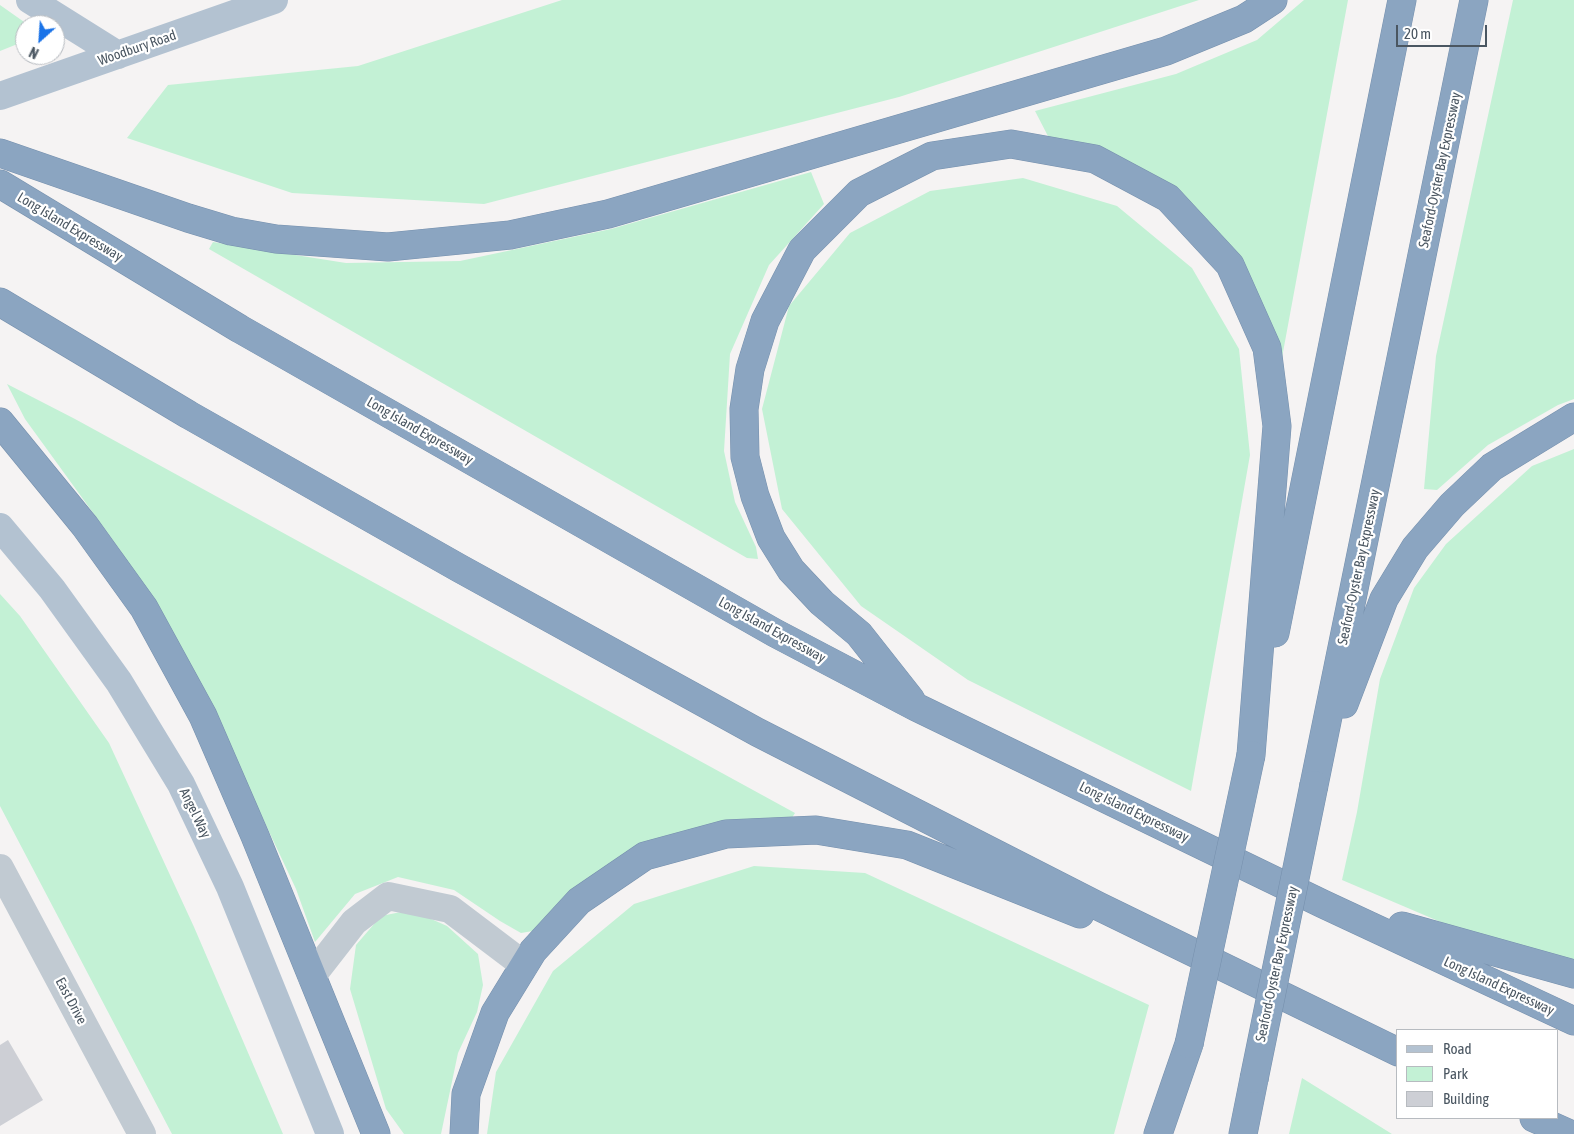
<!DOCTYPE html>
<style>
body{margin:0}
#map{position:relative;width:1574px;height:1134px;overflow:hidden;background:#f5f3f3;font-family:"Asap Condensed",sans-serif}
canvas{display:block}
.legend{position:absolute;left:1396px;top:1029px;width:162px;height:90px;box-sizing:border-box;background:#fff;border:1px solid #b7bbc0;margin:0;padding:6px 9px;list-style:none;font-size:15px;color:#4a5661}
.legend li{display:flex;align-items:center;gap:10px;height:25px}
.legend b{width:25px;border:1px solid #b7bbc0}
.north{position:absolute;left:15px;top:15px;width:50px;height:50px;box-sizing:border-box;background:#fff;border:1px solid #b7bbc0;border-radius:50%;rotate:206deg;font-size:14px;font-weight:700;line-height:20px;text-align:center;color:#4a5661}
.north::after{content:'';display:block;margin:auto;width:18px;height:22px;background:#1a73e8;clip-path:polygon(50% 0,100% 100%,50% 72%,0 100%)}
.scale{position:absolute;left:1396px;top:25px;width:91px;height:22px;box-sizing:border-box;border:2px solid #4a5661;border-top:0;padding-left:6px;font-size:15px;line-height:18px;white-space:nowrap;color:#4a5661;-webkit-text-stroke:4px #fff;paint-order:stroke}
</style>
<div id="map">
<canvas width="1574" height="1134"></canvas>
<ul class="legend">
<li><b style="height:6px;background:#b3c2d1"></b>Road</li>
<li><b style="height:14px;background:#c3f1d5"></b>Park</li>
<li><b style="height:14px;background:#cdcfd5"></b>Building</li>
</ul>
<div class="north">N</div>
<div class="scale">20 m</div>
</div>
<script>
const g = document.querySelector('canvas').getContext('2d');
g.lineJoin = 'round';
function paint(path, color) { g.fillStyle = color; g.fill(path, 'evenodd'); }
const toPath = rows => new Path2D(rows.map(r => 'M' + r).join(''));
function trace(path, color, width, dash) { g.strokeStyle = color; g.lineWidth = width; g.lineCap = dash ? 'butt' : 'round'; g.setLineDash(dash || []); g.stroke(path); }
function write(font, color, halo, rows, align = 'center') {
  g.font = font + ' "Asap Condensed",sans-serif'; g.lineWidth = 4.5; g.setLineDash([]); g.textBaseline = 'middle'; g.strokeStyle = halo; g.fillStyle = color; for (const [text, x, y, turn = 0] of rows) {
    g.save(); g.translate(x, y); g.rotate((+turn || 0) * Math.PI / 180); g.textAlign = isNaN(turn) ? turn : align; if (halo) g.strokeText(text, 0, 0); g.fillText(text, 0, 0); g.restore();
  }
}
const green = toPath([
 [562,0,1199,0,899,97,484,204,292,193,127,138,168,85,358,66],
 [1304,0,1348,0,1281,363,1235,256,1050,140,1035,111,1176,74,1257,40],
 [1513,0,1574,0,1574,399,1558,405,1488,445,1437,490,1424,489,1436,356],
 [0,5,27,24,18,31,17,38,25,41,0,51],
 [811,172,824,204,769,265,730,354,724,451,735,502,756,547,758,559,747,558,209,249,213,242,346,263,460,261,611,229],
 [1023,178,1117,206,1192,268,1239,349,1250,455,1191,791,968,680,861,606,782,509,762,409,789,306,850,233,930,191],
 [7,384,75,419,795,813,788,824,714,825,539,930,521,933,500,921,454,890,398,877,355,894,315,942,296,889,202,689,120,550,25,419],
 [1574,449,1574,962,1450,926,1342,880,1357,812,1380,679,1414,588,1446,544,1532,466],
 [0,594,20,616,109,743,194,927,283,1134,172,1134,0,806],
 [754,866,865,873,1149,1005,1114,1134,487,1134,496,1072,553,971,634,904],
 [411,910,447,926,478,954,483,985,477,1012,458,1053,441,1134,404,1134,386,1109,350,989,356,945,381,916],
 [1302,1078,1392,1134,1289,1134]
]);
const building = toPath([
 [8,1040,43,1100,0,1126,0,1045]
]);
const minor = toPath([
 [0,868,142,1134],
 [312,976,354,922,388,896,450,909,524,965]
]);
const major = toPath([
 [30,0,118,55],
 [0,96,274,0],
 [0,527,52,589,119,682,181,784,230,887,330,1134]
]);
const highway = toPath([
 [0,153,188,218,231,231,276,239,388,247,510,235,608,214,1166,51,1244,19,1273,0],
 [0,184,240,329,775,633,916,707,1323,904,1574,1021],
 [0,302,189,415,459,568,757,732,1098,906,1398,1052],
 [0,422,85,526,144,608,203,716,255,836,376,1134],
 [1275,633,1402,0],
 [911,700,859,634,822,603,791,570,771,538,755,496,745,457,744,409,750,369,765,321,802,250,859,193,932,156,1011,144,1095,159,1168,198,1230,265,1267,348,1277,426,1251,755],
 [1344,704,1384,599,1415,548,1452,505,1492,467,1574,417],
 [1314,785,1474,0],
 [1402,926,1574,974],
 [1534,1118,1570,1134],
 [464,1134,466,1094,495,1013,533,951,579,901,645,856,726,834,816,830,907,845,1080,914],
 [1158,1134,1189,1044],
 [1243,1134,1254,1079]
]);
const highwayBridge = toPath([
 [1189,1044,1251,755],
 [1254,1079,1314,785]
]);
const streetNames = [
 ["Woodbury Road",137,48,-19],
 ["Seaford-Oyster Bay Expressway",1440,170,-78],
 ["Long Island Expressway",70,227,31],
 ["Long Island Expressway",420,431,30],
 ["Seaford-Oyster Bay Expressway",1359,567,-78],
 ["Long Island Expressway",772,630,29],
 ["Long Island Expressway",1134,812,26],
 ["Angel Way",195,813,64],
 ["Seaford-Oyster Bay Expressway",1277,964,-78],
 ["Long Island Expressway",1499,986,25],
 ["East Drive",71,1001,62]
];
paint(green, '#c3f1d5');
paint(building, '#cdcfd5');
trace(highway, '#7690ad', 29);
trace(minor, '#c1cad2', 28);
trace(major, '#b3c2d1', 28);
trace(highway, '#8ba5c1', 28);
trace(highwayBridge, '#7690ad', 29, []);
trace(highwayBridge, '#8ba5c1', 28);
write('14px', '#4a5661', '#fff', streetNames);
</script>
